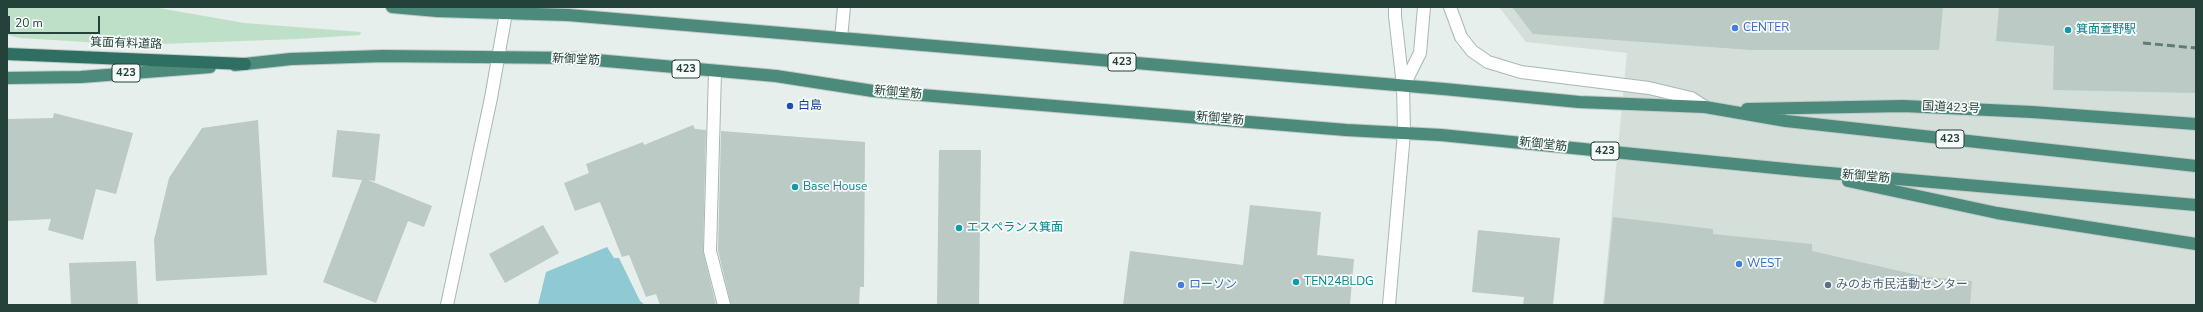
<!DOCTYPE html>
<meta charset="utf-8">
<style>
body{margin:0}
#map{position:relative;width:2203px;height:312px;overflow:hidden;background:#e6efeb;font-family:"Nunito Sans",sans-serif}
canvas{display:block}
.frame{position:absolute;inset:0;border:8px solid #24423a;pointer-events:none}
.scale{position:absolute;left:8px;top:16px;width:92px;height:18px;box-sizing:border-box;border:2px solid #24423a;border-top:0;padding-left:5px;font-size:12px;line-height:14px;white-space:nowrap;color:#24423a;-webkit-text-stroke:3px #f7fbf9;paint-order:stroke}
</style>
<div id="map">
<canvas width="2203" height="312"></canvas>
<div class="frame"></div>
<div class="scale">20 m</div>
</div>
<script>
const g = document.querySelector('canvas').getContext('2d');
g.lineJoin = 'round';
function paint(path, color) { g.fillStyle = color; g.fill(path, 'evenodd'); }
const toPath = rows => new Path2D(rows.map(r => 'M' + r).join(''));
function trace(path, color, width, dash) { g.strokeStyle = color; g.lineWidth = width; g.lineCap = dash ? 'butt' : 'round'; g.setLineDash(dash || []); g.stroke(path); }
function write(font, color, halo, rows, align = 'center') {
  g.font = font + ' "Nunito Sans","Noto Sans JP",sans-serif'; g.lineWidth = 3.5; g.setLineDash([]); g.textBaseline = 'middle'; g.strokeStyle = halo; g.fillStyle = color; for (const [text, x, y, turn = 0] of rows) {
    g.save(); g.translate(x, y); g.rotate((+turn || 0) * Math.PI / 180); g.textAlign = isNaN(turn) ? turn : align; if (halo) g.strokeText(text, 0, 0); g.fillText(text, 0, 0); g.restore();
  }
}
const built = toPath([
 [1499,7,2196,7,2196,305,1603,305,1627,53,1526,42]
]);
const green = toPath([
 [7,7,159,8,244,23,361,32,360,35,297,39,134,45,20,38,7,35]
]);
const water = toPath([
 [607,247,614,258,619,258,640,301,645,305,538,305,546,272]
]);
const building = toPath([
 [1512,7,1943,7,1939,50,1751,50,1533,34],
 [1999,7,2196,7,2196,93,2053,90,2054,46,1996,41],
 [54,113,133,133,116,194,96,189,83,240,48,230,51,219,7,221,7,119,53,118],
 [258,120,267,275,156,281,154,240,169,178,202,128],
 [693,125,695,129,706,130,703,251,716,305,660,305,656,294,646,297,629,255,622,257,600,202,575,211,564,183,589,173,586,164,643,142,644,145],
 [337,130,380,134,375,181,368,180,432,206,424,227,408,221,376,303,323,282,362,180,332,177],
 [721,131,865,142,864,287,860,287,859,305,731,305,718,250],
 [939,150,981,150,979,305,937,305],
 [1250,205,1321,212,1317,255,1354,259,1350,305,1123,305,1130,251,1243,265],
 [1613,217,1713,229,1713,234,1812,244,1812,251,1926,277,1972,281,1970,305,1604,305],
 [543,225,559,253,505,283,489,254],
 [1478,230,1560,238,1553,305,1523,305,1524,297,1472,292],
 [136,261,138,305,71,305,69,263]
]);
const minor = toPath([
 [1450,7,1461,37,1472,51,1488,62,1521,72,1649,88,1691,98,1705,107],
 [715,72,710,251,724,305],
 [447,305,491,98,507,7]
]);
const tertiary = toPath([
 [841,38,844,7],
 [1404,85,1420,53,1424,7],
 [1389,305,1404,133,1403,86,1395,16,1395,7]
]);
const trunk = toPath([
 [392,7,437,11,568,15,1444,89,1579,102,1705,107,1786,121,2196,166],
 [235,65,291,59,383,56,573,58,776,76,873,91,1346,130,1441,135,1806,171,2196,205],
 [7,78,81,77,210,67],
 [1747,109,1903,106,2032,112,2196,124],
 [1848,181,1997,213,2196,244]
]);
const motorway = toPath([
 [7,54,245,64]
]);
const rail = toPath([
 [2143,43,2196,48]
]);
const markers = [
 [1735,28,4,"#3f7fe0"],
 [2068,30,4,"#0f9aa8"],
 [790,106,4,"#1a4fb4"],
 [795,187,4,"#0f9aa8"],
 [959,228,4,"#0f9aa8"],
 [1739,264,4,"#3f7fe0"],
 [1296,282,4,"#0f9aa8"],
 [1181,285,4,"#3f7fe0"],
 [1828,285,4,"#5c6f8a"]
];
const shields = [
 [1122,62,28],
 [686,69,28],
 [126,73,28],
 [1950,139,28],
 [1605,151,28]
];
const shieldNames = [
 ["423",1122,62],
 ["423",686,69],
 ["423",126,73],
 ["423",1950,139],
 ["423",1605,151]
];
const shopNames = [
 ["CENTER",1743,28],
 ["WEST",1747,264],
 ["ローソン",1189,285]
];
const cultureNames = [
 ["箕面萱野駅",2076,30],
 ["Base House",803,187],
 ["エスペランス箕面",967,228],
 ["TEN24BLDG",1304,282]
];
const streetNames = [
 ["箕面有料道路",126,44,2],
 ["新御堂筋",576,60,3],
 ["新御堂筋",898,93,5],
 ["国道423号",1951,108,3],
 ["新御堂筋",1220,119,5],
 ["新御堂筋",1543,145,6],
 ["新御堂筋",1866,177,5]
];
const transitNames = [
 ["白島",798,106]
];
const serviceNames = [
 ["みのお市民活動センター",1836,285]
];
paint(built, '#d4dfda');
paint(green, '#bfe0c8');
paint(water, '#8ec9d4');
paint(building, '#bbcac4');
trace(minor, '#a8b8b2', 14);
trace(tertiary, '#a8b8b2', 14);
trace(trunk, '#c2cac8', 14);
trace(motorway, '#c2cac8', 14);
trace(minor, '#fff', 12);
trace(tertiary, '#fff', 12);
trace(trunk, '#4c8a7c', 12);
trace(motorway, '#2f6f62', 12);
trace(rail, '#5f7d75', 3, [8, 4]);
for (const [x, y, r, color] of markers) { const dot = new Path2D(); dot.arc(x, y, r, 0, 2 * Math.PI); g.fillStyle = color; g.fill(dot); trace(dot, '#f7fbf9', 1.5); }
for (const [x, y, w] of shields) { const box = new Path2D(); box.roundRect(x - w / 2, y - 9, w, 18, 3); g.fillStyle = '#f7fbf9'; g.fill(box); trace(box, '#24423a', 1); }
write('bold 11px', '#24423a', null, shieldNames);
write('12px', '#366cbe', '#f7fbf9', shopNames, 'left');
write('12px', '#0d838f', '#f7fbf9', cultureNames, 'left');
write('12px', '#24423a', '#f7fbf9', streetNames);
write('12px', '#164399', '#f7fbf9', transitNames, 'left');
write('12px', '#4e5e75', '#f7fbf9', serviceNames, 'left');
</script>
